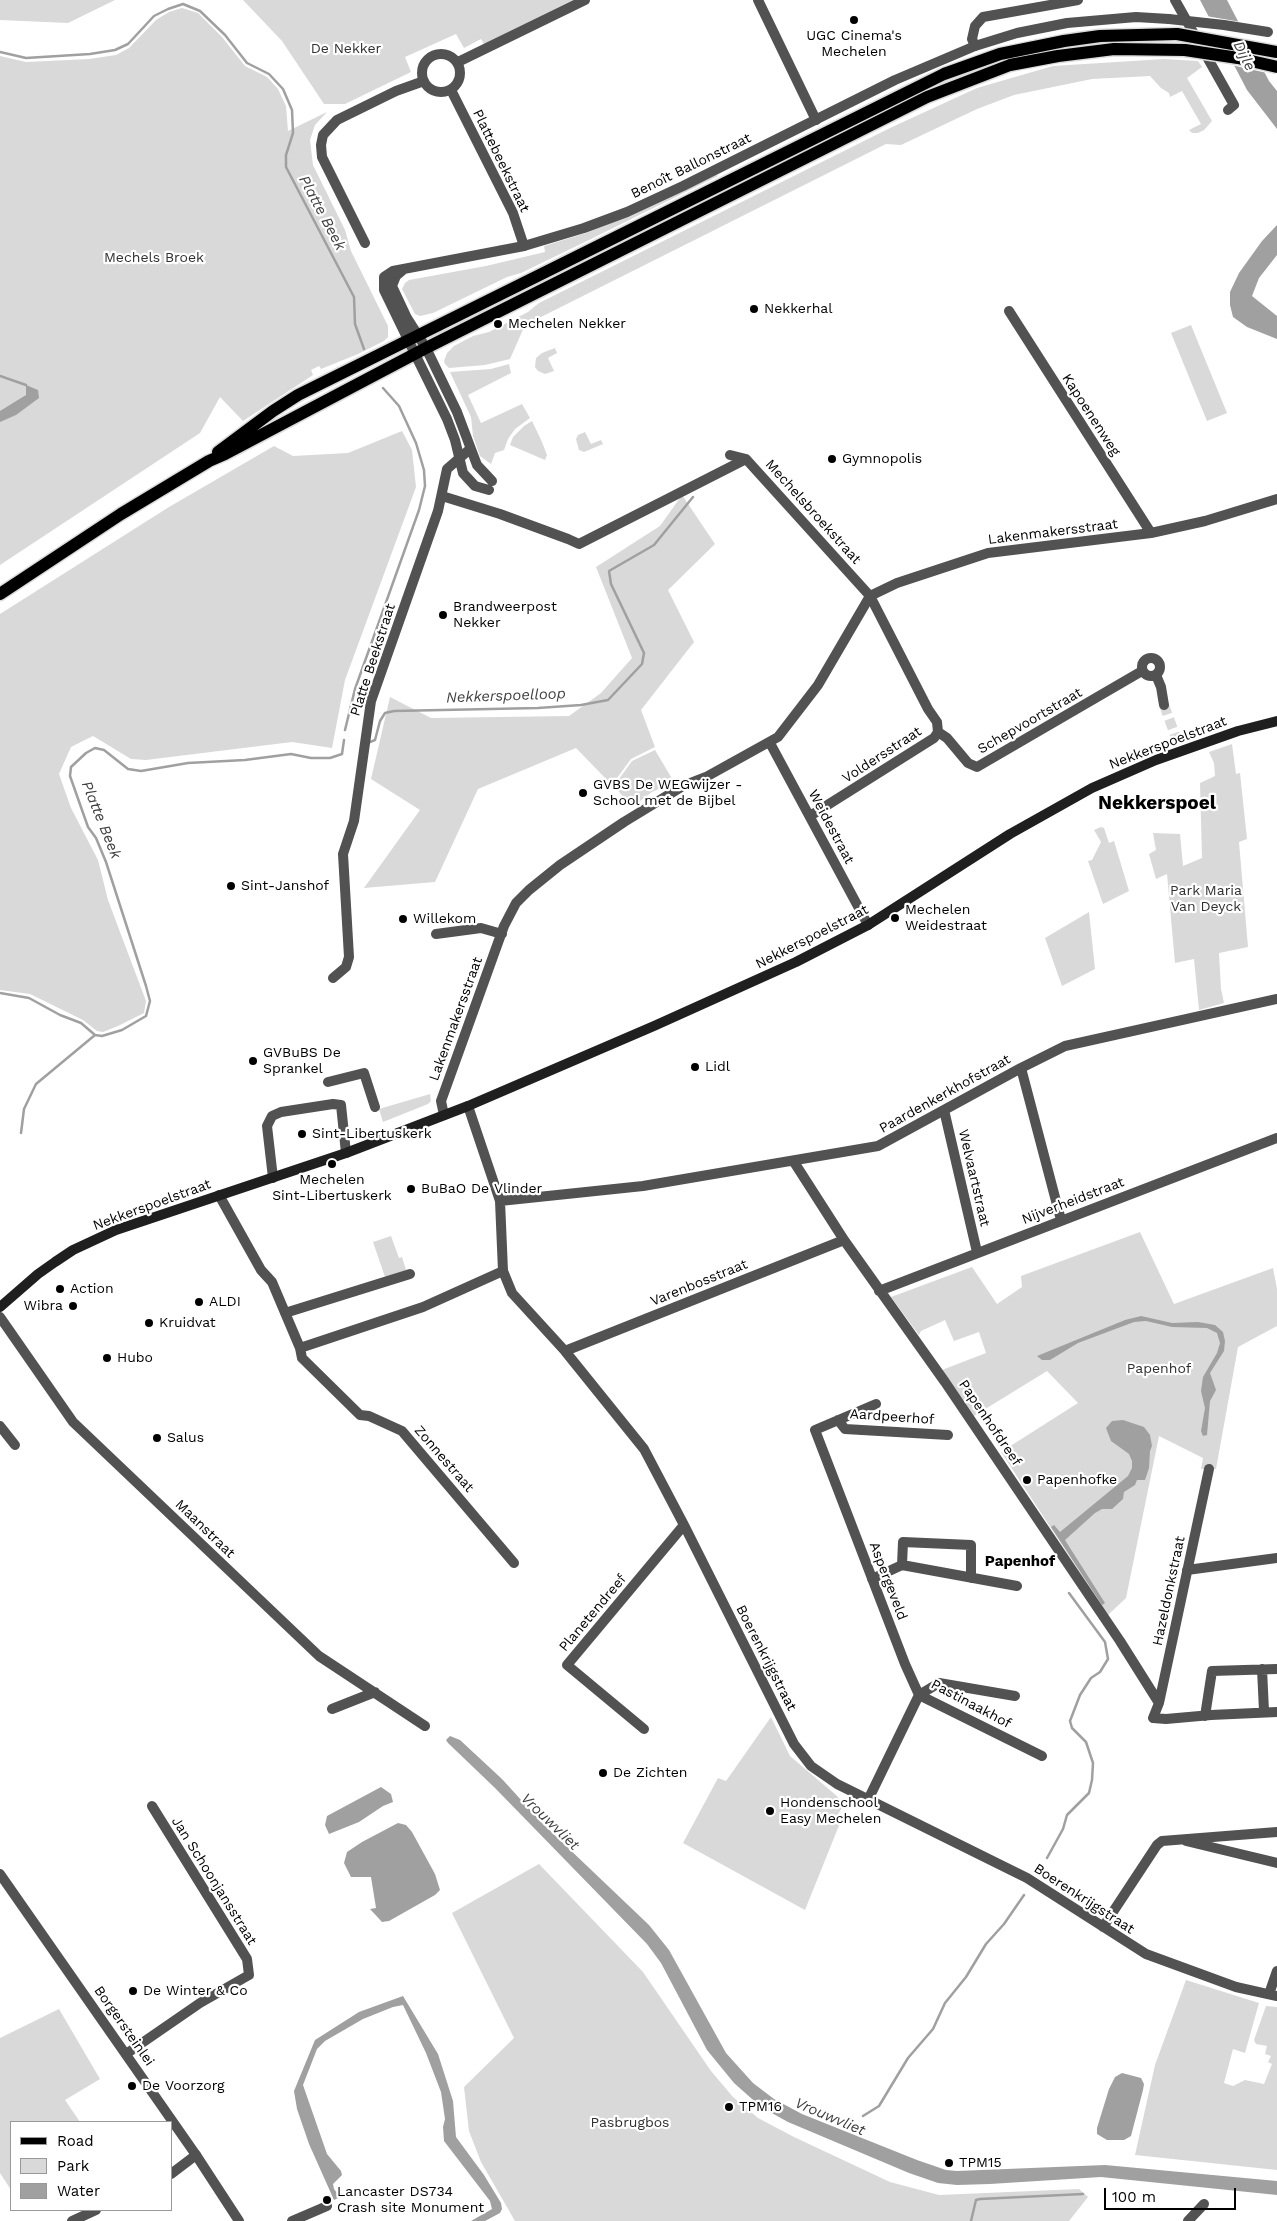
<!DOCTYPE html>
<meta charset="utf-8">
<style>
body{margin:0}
#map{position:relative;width:1277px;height:2221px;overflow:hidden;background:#fff;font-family:"Work Sans",sans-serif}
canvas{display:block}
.legend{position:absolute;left:10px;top:2121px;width:162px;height:90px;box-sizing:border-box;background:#fff;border:1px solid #999;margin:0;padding:6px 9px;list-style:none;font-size:15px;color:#000}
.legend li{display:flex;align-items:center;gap:10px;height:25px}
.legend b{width:25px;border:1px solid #999}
.scale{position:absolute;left:1104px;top:2188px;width:132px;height:22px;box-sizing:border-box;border:2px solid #000;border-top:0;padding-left:6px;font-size:15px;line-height:18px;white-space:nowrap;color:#000;-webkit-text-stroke:4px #fff;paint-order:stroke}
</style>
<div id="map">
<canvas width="1277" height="2221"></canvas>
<ul class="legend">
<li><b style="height:6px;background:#000"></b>Road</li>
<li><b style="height:14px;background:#d9d9d9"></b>Park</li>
<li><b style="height:14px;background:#a0a0a0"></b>Water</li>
</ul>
<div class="scale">100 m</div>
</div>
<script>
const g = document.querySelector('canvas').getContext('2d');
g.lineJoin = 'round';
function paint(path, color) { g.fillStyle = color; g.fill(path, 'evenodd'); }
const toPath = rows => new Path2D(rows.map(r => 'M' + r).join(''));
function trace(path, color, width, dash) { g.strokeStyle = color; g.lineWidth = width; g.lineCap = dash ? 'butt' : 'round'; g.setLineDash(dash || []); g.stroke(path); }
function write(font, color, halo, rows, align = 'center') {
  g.font = font + ' "Work Sans",sans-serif'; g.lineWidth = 4.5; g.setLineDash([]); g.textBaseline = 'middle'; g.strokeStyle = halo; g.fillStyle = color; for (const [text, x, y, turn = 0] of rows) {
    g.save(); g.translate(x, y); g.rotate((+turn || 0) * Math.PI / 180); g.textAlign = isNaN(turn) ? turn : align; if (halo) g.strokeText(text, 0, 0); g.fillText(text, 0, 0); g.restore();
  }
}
const green = toPath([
 [0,0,115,0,68,23,0,20],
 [243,0,573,0,484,44,481,39,464,48,456,34,405,57,411,72,345,104,324,104,282,41],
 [182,8,198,13,222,37,245,66,267,77,278,89,286,106,288,131,327,112,315,125,310,140,313,165,345,230,351,251,388,326,388,337,384,341,358,354,321,369,319,366,311,370,313,375,243,421,220,397,200,433,0,565,0,56,26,62,89,59,116,55,129,48,156,20,169,12],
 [1164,59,1198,61,1202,67,1187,78,1212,121,1204,130,1198,133,1192,133,1189,130,1201,124,1182,91,1170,97,1169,93,1161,88,1150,76,1092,79,1014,95,977,109,901,145,886,144,525,325,510,359,485,365,449,368,445,364,444,361,447,353,454,346,473,336,489,332,528,312,539,303,890,128,977,88,1053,66],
 [717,175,718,176,589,240,521,273,507,277,433,313,420,316,415,314,402,289,405,283,409,280,486,266,545,252,544,246,586,233,629,216],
 [1191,325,1227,413,1207,421,1171,333],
 [555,348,557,353,548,358,554,371,545,374,538,371,535,367,536,358,542,353],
 [509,364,511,373,468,395,481,423,522,404,530,418,515,429,508,439,504,450,495,453,491,464,480,456,473,436,471,417,450,372,491,369],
 [532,421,542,442,547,455,545,460,510,445,513,437,524,426],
 [402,431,412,450,416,487,345,680,332,748,292,742,146,760,131,759,93,736,71,747,59,774,71,808,98,860,108,900,146,1001,144,1013,118,1026,103,1032,97,1031,83,1020,30,994,0,990,0,614,169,507,274,446,293,456,348,453],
 [585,432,591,444,601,440,603,444,584,452,579,450,576,439,578,435],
 [682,495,715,544,668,590,694,642,641,710,655,747,631,759,612,785,576,748,478,789,435,882,364,888,420,810,371,779,390,697,431,718,569,716,601,693,632,658,596,567,660,526],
 [1232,744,1236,774,1240,773,1247,839,1239,842,1248,947,1219,953,1221,989,1224,1003,1199,1010,1194,959,1175,963,1167,874,1156,879,1149,854,1156,850,1153,833,1180,834,1183,866,1202,858,1200,783,1215,776,1214,763,1209,752],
 [655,750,674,782,652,792,632,807,614,786,632,761],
 [1101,827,1104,828,1109,843,1114,841,1129,891,1103,904,1088,861,1092,860,1101,842,1094,830],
 [1089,912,1095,969,1062,986,1045,938],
 [430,1094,431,1101,428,1104,383,1122,379,1109],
 [1140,1232,1174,1304,1273,1268,1277,1289,1277,1326,1238,1347,1216,1469,1201,1469,1203,1458,1159,1436,1126,1598,1108,1615,1001,1452,1078,1403,1047,1371,974,1416,942,1370,986,1353,979,1332,954,1341,945,1320,921,1331,919,1335,891,1297,972,1267,997,1304,1022,1287,1021,1276],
 [391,1236,399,1258,402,1257,406,1270,385,1277,373,1242],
 [771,1717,790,1756,838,1797,838,1800,845,1802,835,1820,840,1823,805,1910,683,1843,718,1778,726,1781],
 [539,1864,643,1972,711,2071,733,2097,758,2118,794,2137,890,2182,939,2195,1079,2189,1088,2197,1069,2221,515,2221,481,2162,469,2131,464,2087,514,2038,452,1913],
 [1186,1980,1259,2003,1245,2053,1233,2049,1224,2083,1233,2086,1245,2080,1264,2084,1272,2064,1268,2062,1271,2056,1265,2054,1267,2046,1256,2044,1254,2040,1266,2006,1277,2007,1277,2170,1135,2155,1155,2065],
 [59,2009,100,2079,65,2100,80,2122,11,2122,11,2190,0,2173,0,2038]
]);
const water = toPath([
 [1200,0,1227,0,1269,81,1277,91,1277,129,1247,90],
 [1277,225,1277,255,1259,278,1252,296,1277,316,1277,339,1247,327,1233,317,1230,305,1230,292,1239,273,1262,241],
 [26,385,38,390,39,398,16,415,0,422,0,411,26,395],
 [1141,1316,1172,1323,1198,1322,1215,1325,1223,1332,1225,1341,1224,1351,1210,1373,1216,1390,1210,1401,1207,1435,1203,1436,1201,1431,1205,1408,1201,1391,1203,1377,1217,1353,1220,1343,1217,1333,1207,1328,1172,1327,1146,1321,1134,1322,1078,1343,1050,1360,1042,1360,1037,1356,1125,1320],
 [1123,1420,1144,1427,1150,1435,1152,1446,1150,1451,1149,1468,1145,1480,1137,1480,1135,1485,1124,1492,1123,1499,1112,1509,1102,1509,1095,1513,1065,1540,1105,1603,1102,1605,1051,1527,1054,1525,1060,1532,1128,1476,1132,1468,1132,1461,1129,1454,1111,1441,1106,1428,1112,1421],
 [450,1736,460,1740,502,1779,543,1824,649,1925,669,1950,726,2053,753,2083,774,2099,802,2114,917,2160,946,2170,957,2171,1105,2165,1277,2181,1277,2195,1101,2177,990,2184,957,2185,938,2183,909,2173,788,2122,761,2107,734,2083,707,2050,661,1963,647,1944,495,1788,448,1743,446,1740],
 [381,1787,391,1794,393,1802,383,1806,359,1822,329,1834,325,1825,327,1816],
 [398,1823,406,1825,412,1832,435,1874,440,1890,435,1895,389,1921,382,1922,370,1909,376,1908,371,1877,351,1877,344,1863,347,1852,362,1842],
 [403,1996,438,2054,453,2101,456,2137,484,2175,501,2203,502,2209,500,2213,485,2221,471,2221,492,2209,490,2201,444,2141,443,2127,445,2119,441,2092,426,2053,403,2005,393,2007,363,2019,325,2041,317,2049,303,2085,327,2154,341,2171,342,2175,333,2184,334,2189,340,2197,334,2200,309,2144,297,2109,294,2091,315,2040,359,2012],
 [1122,2073,1141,2078,1144,2084,1143,2090,1131,2136,1124,2140,1107,2140,1097,2134,1097,2128,1109,2089,1115,2077]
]);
const pier = toPath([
 [1206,16,1241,22,1267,73,1231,65]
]);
const stream = toPath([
 [0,52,26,58,90,54,115,50,128,44,154,16,168,9,183,4,200,11,225,35,247,63,269,74,283,89,292,110,293,133,286,155,286,167,354,297,355,324,364,349],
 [0,376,26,385],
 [345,730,355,689,419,510,425,486,424,470,416,443,399,406,383,388],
 [370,742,375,740,380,721,385,713,394,711,538,708,581,705,608,700,642,664,644,653,611,584,609,571,654,545,693,497],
 [0,993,29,998,60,1015,81,1023,95,1035,102,1036,122,1030,146,1016,150,1001,146,986,106,862,96,838,88,827,70,776,71,767,86,753,95,748,104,750,128,769,141,771,188,763,245,760,291,754,311,758,330,758,342,754,344,740],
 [21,1133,24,1109,36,1084,95,1035],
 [1047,1858,1063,1829,1067,1815,1089,1793,1092,1780,1093,1763,1086,1742,1072,1728,1070,1721,1080,1695,1091,1678,1100,1672,1108,1659,1105,1642,1069,1593],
 [863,2116,879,2106,908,2058,933,2029,945,2003,966,1977,986,1944,1004,1924,1024,1895],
 [971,2221,976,2200,980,2199,1083,2194]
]);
const minorTunnel = toPath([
 [1164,705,1178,743]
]);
const minor = toPath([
 [758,0,816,120],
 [1175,0,1234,105,1228,110],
 [975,46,972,39,975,26,983,17,1078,0],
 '422 73a19 19 0 1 1 38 0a19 19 0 1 1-38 0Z',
 [458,62,585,0],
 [451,90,513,213,524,246],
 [365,243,322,157,321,145,323,135,337,120,396,91,424,81],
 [1009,311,1151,533],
 [426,348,457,412,477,465,492,481],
 [415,354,447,419,455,440,463,473,475,486,489,490],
 [730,455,746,459,870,596,928,709,937,722,938,732,934,738,810,816],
 [442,496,500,514,568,539,579,544,746,459],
 '1142 667a9 9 0 1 1 18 0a9 9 0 1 1-18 0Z',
 [1156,675,1161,687,1164,705],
 [938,732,947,738,968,763,977,767,1142,671],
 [770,743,868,925],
 [436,934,481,928,502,934],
 [333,978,346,967,349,957,343,854,354,821,371,701,438,511,447,469,470,449],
 [1021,1068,1061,1220],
 [328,1082,364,1073,375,1107],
 [468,1106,500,1201,503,1271,512,1293,565,1351,644,1449,684,1525,794,1744,811,1766,837,1784,1027,1878,1146,1954,1236,1987,1277,1996],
 [944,1110,977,1252],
 [444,1115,441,1101,504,926,516,903,529,890,560,865,624,822,683,786,706,777,778,737,818,685,870,596,897,583,988,553,1151,533,1205,521,1277,499],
 [794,1162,844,1240,945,1382,1120,1641,1159,1703],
 [273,1178,267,1126,272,1116,281,1112,333,1104,341,1105,346,1153],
 [219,1195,261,1270,272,1282,300,1348,302,1358,360,1415,369,1416,402,1431,514,1563],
 [500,1201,643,1186,878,1146,1021,1068,1065,1046,1277,999],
 [879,1291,1277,1138],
 [285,1313,410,1274],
 [0,1317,73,1422,319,1656,425,1726],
 [300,1348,423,1307,503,1271],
 [565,1351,844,1240],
 [838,1420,845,1429,948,1435],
 [0,1426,15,1445],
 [1209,1469,1159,1703,1153,1718,1166,1719,1211,1715,1277,1712],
 [902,1565,903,1542,971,1545,971,1578],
 [1187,1570,1277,1558],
 [872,1579,902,1565,1017,1586],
 [1262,1669,1264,1711],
 [919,1695,1042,1756],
 [919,1695,939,1683,1015,1696],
 [332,1709,375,1692],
 [1205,1716,1212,1671,1277,1669],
 [644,1729,567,1665,684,1525],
 [868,1800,919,1695,905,1664,815,1430,876,1404],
 [1186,1841,1277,1863],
 [1103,1927,1157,1845,1162,1841,1277,1832],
 [1269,1994,1277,1971],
 [126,2054,200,2003,249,1975,247,1959,152,1806],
 [171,2174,196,2155],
 [72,2221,96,2210],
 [292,2221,327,2206],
 [1188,2221,1204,2204]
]);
const tertiary = toPath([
 [404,269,396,276,392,286,407,318,426,348],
 [415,354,384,290,384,277,393,271,524,246,584,228,627,212,683,186,895,80,975,46,1017,33,1067,23,1136,17,1169,19],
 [0,1874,196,2155,239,2221]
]);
const secondary = toPath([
 [0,1307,38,1274,55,1262,73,1250,116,1230,346,1153,468,1106,654,1026,796,962,868,925,1010,834,1092,788,1156,760,1238,731,1277,721]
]);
const primary = toPath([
 [218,452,273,411,298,395,944,74,1000,54,1064,41,1100,36,1177,34],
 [0,594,121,514,209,461,225,454,426,348,927,97,1010,65,1058,56,1114,49,1185,50]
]);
const tertiaryBridge = toPath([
 [1169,19,1224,25,1268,32]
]);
const primaryBridge = toPath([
 [1177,34,1277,52],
 [1185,50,1238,58,1277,67]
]);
const markers = [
 [854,20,5,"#000"],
 [754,309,5,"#000"],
 [498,324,5,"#000"],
 [832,459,5,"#000"],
 [443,615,5,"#000"],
 [583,793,5,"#000"],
 [231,886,5,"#000"],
 [895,918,5,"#000"],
 [403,919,5,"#000"],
 [253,1061,5,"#000"],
 [695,1067,5,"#000"],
 [302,1134,5,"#000"],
 [332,1164,5,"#000"],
 [411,1189,5,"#000"],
 [60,1289,5,"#000"],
 [199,1302,5,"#000"],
 [73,1306,5,"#000"],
 [149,1323,5,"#000"],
 [107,1358,5,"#000"],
 [157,1438,5,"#000"],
 [1027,1480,5,"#000"],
 [603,1773,5,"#000"],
 [770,1811,5,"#000"],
 [133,1991,5,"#000"],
 [132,2086,5,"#000"],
 [729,2107,5,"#000"],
 [949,2163,5,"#000"],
 [327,2200,5,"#000"]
];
const poiNames = [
 ["UGC Cinema's",854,36,"center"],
 ["Mechelen",854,52,"center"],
 ["Nekkerhal",764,309],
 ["Mechelen Nekker",508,324],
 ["Gymnopolis",842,459],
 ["Brandweerpost",453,607],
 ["Nekker",453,623],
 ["GVBS De WEGwijzer -",593,785],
 ["School met de Bijbel",593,801],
 ["Sint-Janshof",241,886],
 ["Mechelen",905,910],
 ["Weidestraat",905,926],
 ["Willekom",413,919],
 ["GVBuBS De",263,1053],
 ["Sprankel",263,1069],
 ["Lidl",705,1067],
 ["Sint-Libertuskerk",312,1134],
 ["Mechelen",332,1180,"center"],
 ["Sint-Libertuskerk",332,1196,"center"],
 ["BuBaO De Vlinder",421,1189],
 ["Action",70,1289],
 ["ALDI",209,1302],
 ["Wibra",63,1306,"right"],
 ["Kruidvat",159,1323],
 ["Hubo",117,1358],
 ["Salus",167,1438],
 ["Papenhofke",1037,1480],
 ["De Zichten",613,1773],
 ["Hondenschool",780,1803],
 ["Easy Mechelen",780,1819],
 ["De Winter & Co",143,1991],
 ["De Voorzorg",142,2086],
 ["TPM16",739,2107],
 ["TPM15",959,2163],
 ["Lancaster DS734",337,2192],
 ["Crash site Monument",337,2208]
];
const parkNames = [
 ["De Nekker",346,49],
 ["Mechels Broek",154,258],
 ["Park Maria",1206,891],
 ["Van Deyck",1206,907],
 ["Papenhof",1159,1369],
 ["Pasbrugbos",630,2123]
];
const streetNames = [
 ["Plattebeekstraat",501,161,64],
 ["Benoît Ballonstraat",691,166,-26],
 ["Kapoenenweg",1091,415,57],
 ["Mechelsbroekstraat",813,512,48],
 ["Lakenmakersstraat",1053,532,-7],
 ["Platte Beekstraat",373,660,-72],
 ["Schepvoortstraat",1030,721,-30],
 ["Nekkerspoelstraat",1168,743,-21],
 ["Voldersstraat",882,755,-33],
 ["Weidestraat",831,827,62],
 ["Nekkerspoelstraat",812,937,-27],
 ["Lakenmakersstraat",456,1019,-70],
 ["Paardenkerkhofstraat",945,1094,-29],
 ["Welvaartstraat",974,1178,77],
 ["Nijverheidstraat",1073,1201,-21],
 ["Nekkerspoelstraat",152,1205,-20],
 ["Varenbosstraat",699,1283,-22],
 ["Aardpeerhof",892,1417,4],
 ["Papenhofdreef",990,1423,56],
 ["Zonnestraat",444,1459,49],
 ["Maanstraat",205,1529,44],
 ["Aspergeveld",888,1581,69],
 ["Hazeldonkstraat",1169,1591,-78],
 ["Planetendreef",593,1613,-50],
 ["Boerenkrijgstraat",766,1658,63],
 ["Pastinaakhof",971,1704,28],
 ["Jan Schoonjansstraat",214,1881,58],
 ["Boerenkrijgstraat",1084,1899,33],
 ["Borgersteinlei",124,2026,55]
];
const waterNames = [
 ["Dijle",1244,56,64],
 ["Platte Beek",322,213,62],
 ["Nekkerspoelloop",506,696,-2],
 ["Platte Beek",101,820,68],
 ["Vrouwvliet",550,1822,44],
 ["Vrouwvliet",830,2117,23]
];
const neighbourhoodNames = [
 ["Papenhof",1020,1562]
];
const districtNames = [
 ["Nekkerspoel",1157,803]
];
paint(green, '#d9d9d9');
paint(water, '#a0a0a0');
paint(pier, '#fff');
trace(stream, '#a0a0a0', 2.5);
trace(minorTunnel, '#d9d9d9', 10, [10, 5]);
trace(primary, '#dbdbdb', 15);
trace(minor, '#525252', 10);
trace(tertiary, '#525252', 10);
trace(secondary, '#1f1f1f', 10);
trace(primary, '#000', 12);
trace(primaryBridge, '#dbdbdb', 15, []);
trace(tertiaryBridge, '#525252', 10);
trace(primaryBridge, '#000', 12);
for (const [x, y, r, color] of markers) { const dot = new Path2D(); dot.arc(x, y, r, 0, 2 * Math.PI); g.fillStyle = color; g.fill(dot); trace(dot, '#fff', 2); }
write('14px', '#000', '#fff', poiNames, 'left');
write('14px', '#303030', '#fff', parkNames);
write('14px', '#000', '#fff', streetNames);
write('italic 15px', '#414141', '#fff', waterNames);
write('bold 15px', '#000', '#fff', neighbourhoodNames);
write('bold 19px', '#000', '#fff', districtNames);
</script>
